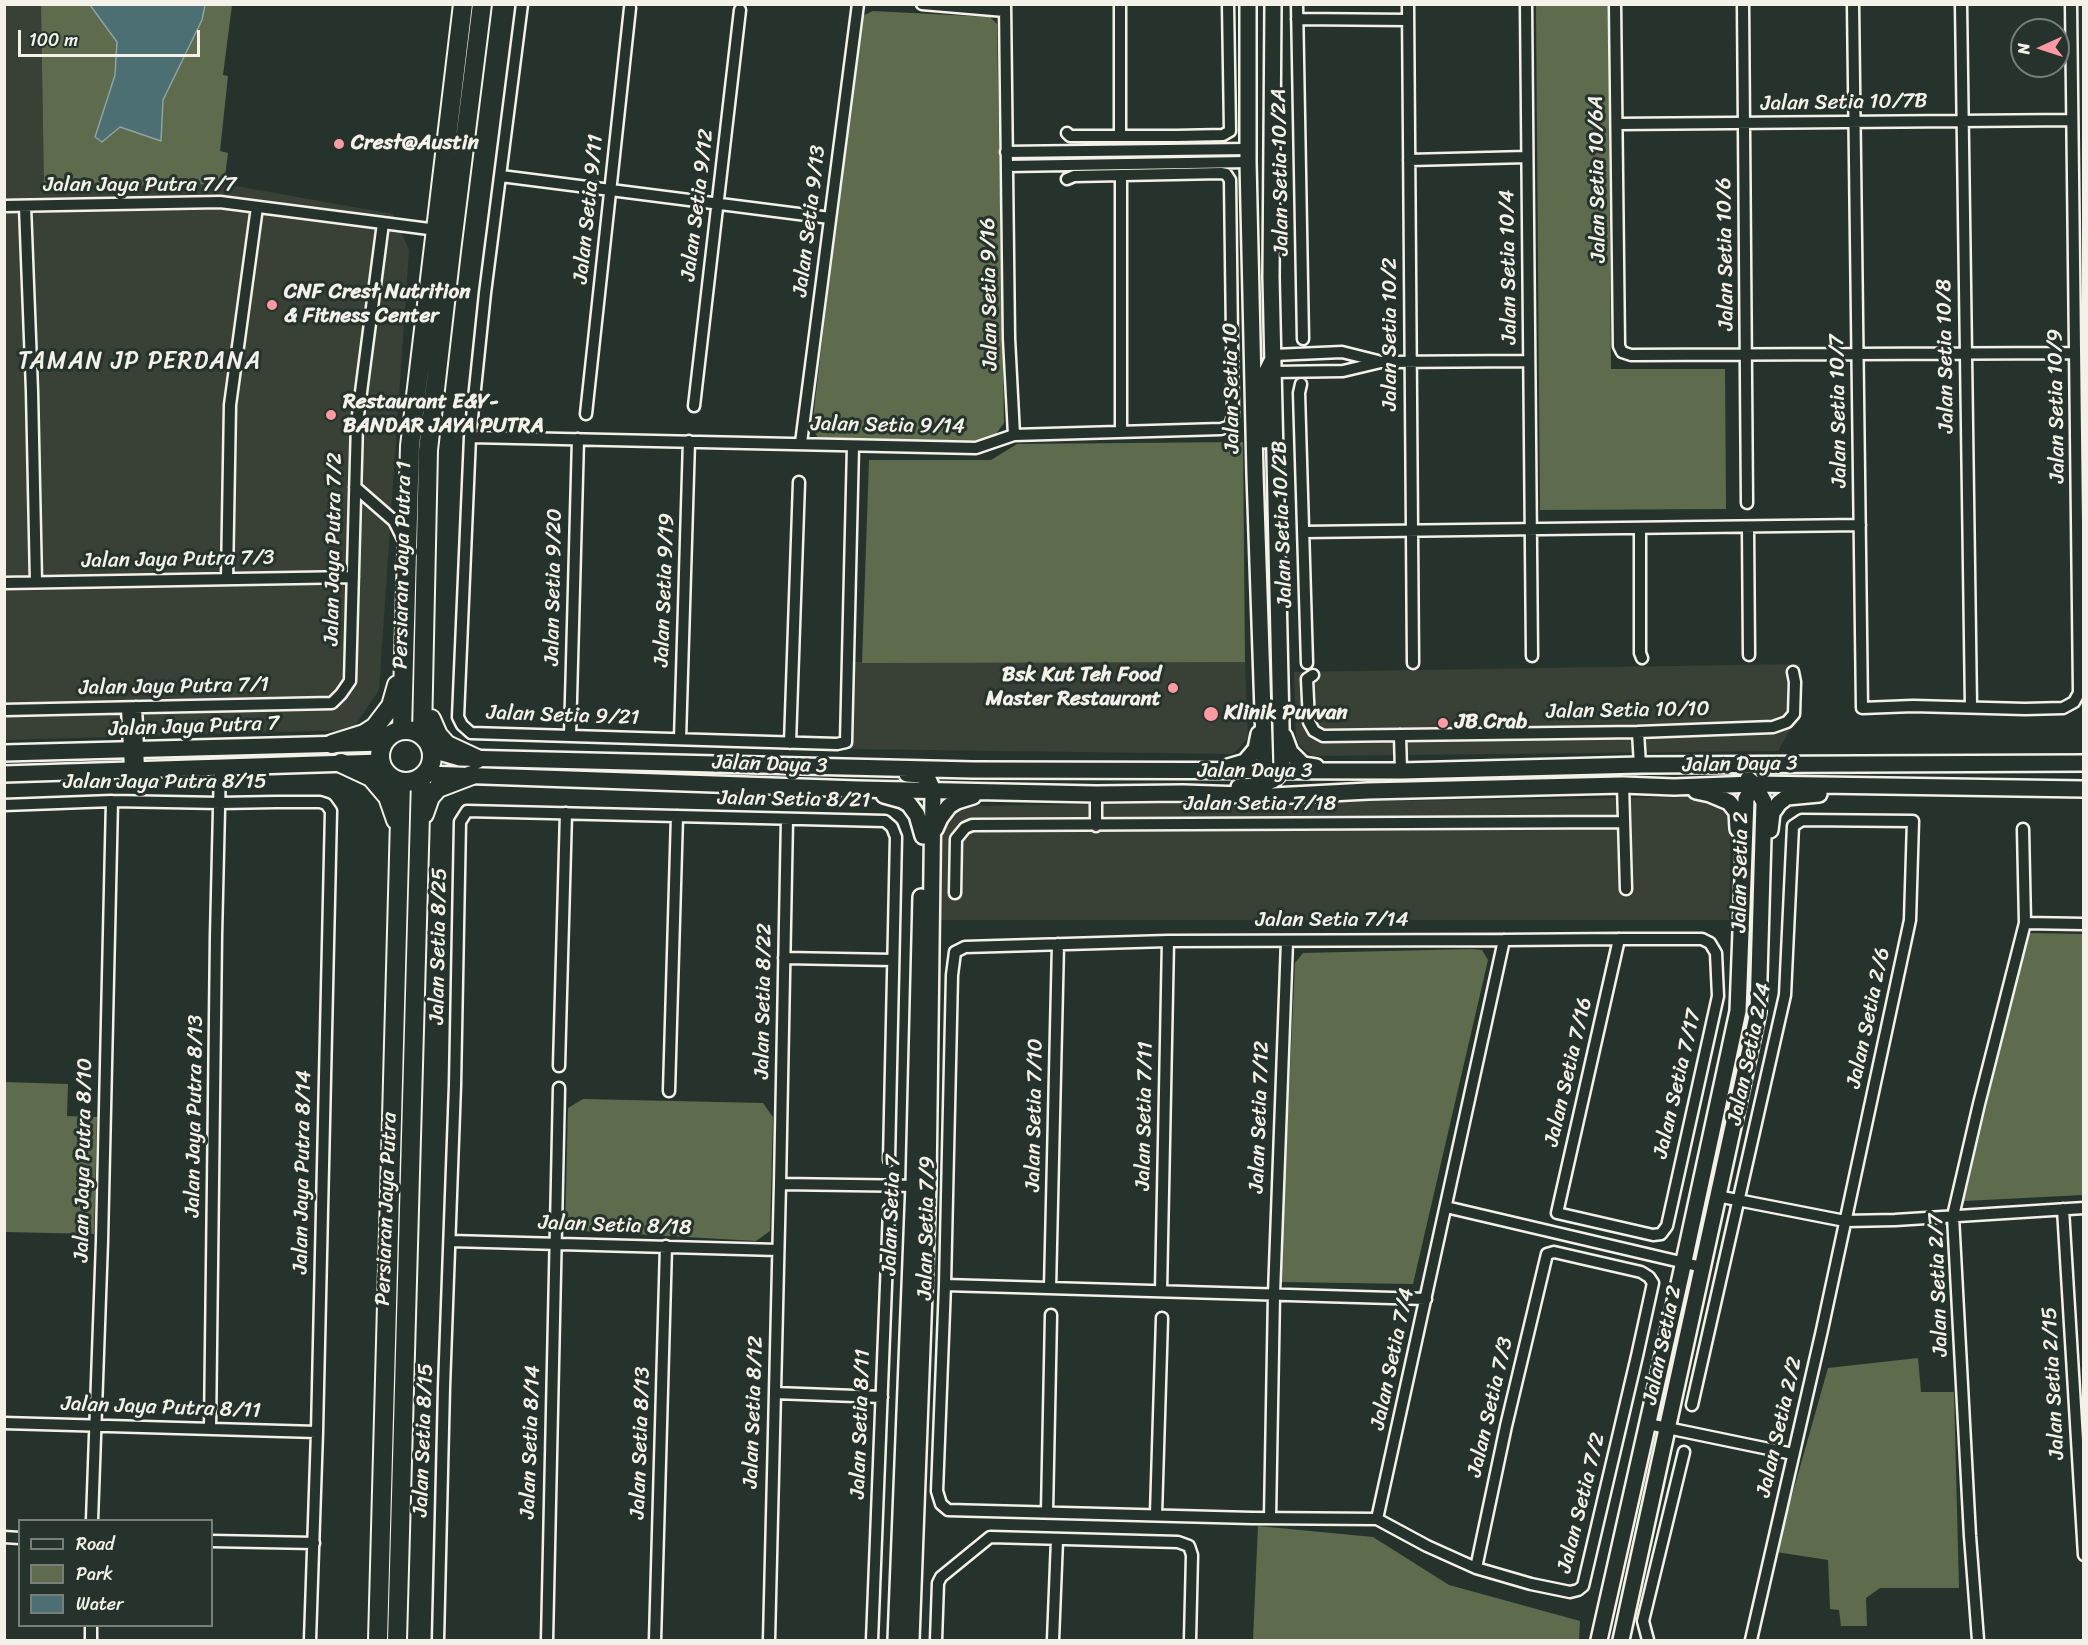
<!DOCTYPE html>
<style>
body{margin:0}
#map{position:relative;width:2088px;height:1645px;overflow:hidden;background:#26332d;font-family:Sriracha,sans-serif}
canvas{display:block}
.frame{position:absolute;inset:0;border:6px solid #f4f1e8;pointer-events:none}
.legend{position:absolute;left:18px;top:1519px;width:195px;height:108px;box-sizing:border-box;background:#26332d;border:2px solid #787f78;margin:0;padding:8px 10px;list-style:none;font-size:18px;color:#f4f1e8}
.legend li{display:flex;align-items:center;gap:12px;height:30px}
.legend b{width:30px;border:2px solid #787f78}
.north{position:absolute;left:2010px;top:18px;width:60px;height:60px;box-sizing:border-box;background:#26332d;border:2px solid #787f78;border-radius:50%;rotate:267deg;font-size:16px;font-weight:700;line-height:24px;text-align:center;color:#f4f1e8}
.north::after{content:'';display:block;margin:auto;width:21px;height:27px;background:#ff9aa2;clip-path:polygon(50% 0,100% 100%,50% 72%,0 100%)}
.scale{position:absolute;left:18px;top:30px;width:182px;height:27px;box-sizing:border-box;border:3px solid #f4f1e8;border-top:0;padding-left:8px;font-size:18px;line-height:21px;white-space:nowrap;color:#f4f1e8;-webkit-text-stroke:4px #26332d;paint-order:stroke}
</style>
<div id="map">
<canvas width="2088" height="1645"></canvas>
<div class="frame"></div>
<ul class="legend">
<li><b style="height:8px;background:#26332d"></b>Road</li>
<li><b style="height:16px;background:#5e6c4d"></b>Park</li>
<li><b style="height:16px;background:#4b6f72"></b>Water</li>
</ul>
<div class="north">N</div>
<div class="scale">100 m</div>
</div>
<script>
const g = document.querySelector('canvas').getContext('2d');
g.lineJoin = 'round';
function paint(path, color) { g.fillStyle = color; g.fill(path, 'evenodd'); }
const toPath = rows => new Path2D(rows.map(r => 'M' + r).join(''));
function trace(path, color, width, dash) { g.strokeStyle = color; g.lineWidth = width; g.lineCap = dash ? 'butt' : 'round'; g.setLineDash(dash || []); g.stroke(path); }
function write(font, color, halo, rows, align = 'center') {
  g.font = font + ' Sriracha,sans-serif'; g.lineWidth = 6; g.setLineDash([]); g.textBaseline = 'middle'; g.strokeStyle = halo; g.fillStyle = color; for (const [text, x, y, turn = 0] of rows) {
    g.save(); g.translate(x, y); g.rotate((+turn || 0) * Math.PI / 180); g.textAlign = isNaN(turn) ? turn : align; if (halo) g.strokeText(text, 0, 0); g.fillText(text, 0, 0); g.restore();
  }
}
const built = toPath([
 [4,5,41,5,44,188,224,184,393,214,409,250,379,690,352,730,5,740],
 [854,662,1245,662,1248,738,1233,754,851,749],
 [1800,664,1800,712,1778,751,1312,756,1299,745,1296,737,1294,672],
 [1706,797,1719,807,1731,820,1729,920,939,920,941,828,954,811,965,806]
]);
const green = toPath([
 [41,5,232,5,223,75,228,76,220,151,228,153,224,184,44,188],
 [1536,5,1608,5,1611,369,1725,369,1726,509,1540,510],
 [873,11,990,17,997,24,1004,423,993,438,983,442,818,438,812,427,860,17],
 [1243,442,1245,662,862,663,869,460,991,460,1017,444],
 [2027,933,2083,934,2083,1195,1964,1201],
 [1472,949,1482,950,1488,960,1413,1284,1280,1282,1295,963,1303,953],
 [5,1082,68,1084,67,1116,97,1117,94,1234,5,1232],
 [583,1099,763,1103,773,1117,770,1231,756,1241,565,1230,568,1108],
 [1918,1358,1921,1392,1954,1392,1959,1588,1880,1588,1866,1598,1867,1626,1841,1626,1839,1610,1830,1609,1828,1560,1776,1552,1828,1368],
 [1258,1526,1373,1537,1449,1585,1580,1621,1579,1640,1253,1640]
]);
const water = toPath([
 [90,5,205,5,202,20,163,100,161,141,120,127,102,142,95,137,115,75,117,42,90,5]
]);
const street = toPath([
 [522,4,485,293,470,437,458,717,462,725,471,733,837,744,846,742,853,446],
 [922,4,1005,11],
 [1005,4,1009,338,1014,435],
 [1297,4,1303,339],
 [1408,4,1413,663],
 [1526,4,1532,656],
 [1615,4,1619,346,1622,352,1631,355,2075,353],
 [1743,4,1747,503],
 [1853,4,1862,708,1913,706,2025,709,2063,708,2074,702,2079,693,2071,4],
 [1961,4,1971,707],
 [1297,19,1408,20],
 [1617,124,2072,120],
 [1067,133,1070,136,1177,136,1223,135,1230,131,1228,4],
 [1120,136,1120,4],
 [1006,152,1248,149],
 [1409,160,1527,157],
 [1007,166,1248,162],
 [501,176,830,218],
 [4,206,220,202,437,230],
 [25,206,32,391,36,582],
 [1274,355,1342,352,1378,361],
 [1275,372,1343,371,1381,362,1529,361],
 [1301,384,1299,393,1307,663],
 [694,406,740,10],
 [586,414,630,8],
 [1121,432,1121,175],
 [470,437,976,448,1014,435,1221,429,1230,426,1233,416,1230,180,1226,174,1221,173,1074,176,1067,179],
 [801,443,858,4],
 [355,487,394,521,405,543],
 [1748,527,1749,655],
 [1640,528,1640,653,1642,658],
 [1304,532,1860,525],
 [227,578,230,405,257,207],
 [4,583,353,577],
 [1313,675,1307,679,1309,722,1314,731,1323,736,1638,732,1773,727,1787,722,1794,714,1795,682,1793,672],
 [136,707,139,769],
 [127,708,130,769],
 [4,710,332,703,341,694,350,681,357,423,383,223],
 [1638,732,1640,765],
 [1400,735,1401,771],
 [570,736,578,439],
 [680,739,689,441],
 [790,743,799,482],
 [1623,785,1626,889],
 [1096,794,1096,826],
 [4,805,112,801,220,803,275,802,320,802,326,804,331,811,317,1432,310,1640],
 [955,893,956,839,965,828,972,825,1623,822],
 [2025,923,2084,924],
 [784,958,893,960],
 [559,1066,566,813],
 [669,1091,677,816],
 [780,1184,921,1186],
 [1717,1196,1845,1221,1895,1220,2084,1208],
 [1446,1207,1702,1267],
 [2063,1209,2084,1555],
 [451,1241,778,1250],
 [945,1285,1426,1299],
 [1050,1288,1058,944],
 [1161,1291,1168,941],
 [775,1393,882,1397],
 [1692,1405,1785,995,1793,826,1802,820,1913,821,1910,920,1822,1330,1751,1640],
 [4,1423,317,1432],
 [1648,1424,1793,1454],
 [210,1429,216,936,220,767],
 [1047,1511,1051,1315],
 [1156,1514,1162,1318],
 [1270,1518,1274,1294,1287,941],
 [1377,1519,1504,940],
 [92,1520,102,1241,112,801],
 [4,1537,20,1538],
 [212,1541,314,1543],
 [1476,1568,1506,1426,1547,1254,1554,1252,1641,1272,1649,1277,1653,1283,1637,1356,1583,1586,1578,1590,1570,1592,1531,1584,1476,1568,1427,1546,1377,1519,1252,1518,948,1510,941,1504,937,1491,945,1285,952,975,955,952,965,947,1168,941,1504,940,1619,939,1702,939,1710,943,1716,953,1718,996,1667,1226,1661,1234,1653,1235,1557,1213,1619,939],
 [91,1640,91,1626],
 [438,1640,444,1387,455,1085,460,822,467,811,885,821,892,827,896,837,889,1160],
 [547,1640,559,1088],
 [655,1640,666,1246],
 [769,1640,780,1184,787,819],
 [872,1640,889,1209],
 [936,1640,938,1583,941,1577,990,1537,1178,1542,1189,1546,1192,1555,1190,1640],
 [1053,1640,1057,1540],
 [1648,1640,1643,1621,1684,1452],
 [1978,1640,1970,1536,1953,1216,1979,1104,2025,923,2023,829]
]);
const secondary = toPath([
 [1248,4,1248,162,1255,474,1265,771],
 [1273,4,1271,277,1282,771],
 [1264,440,1263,379,1273,359],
 [1284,736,1290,752,1303,765,1316,767],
 [432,750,460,758,973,770,1401,771,1640,765,2084,763],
 [4,753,384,743],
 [1228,767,1245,762,1256,749,1259,734],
 [4,774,381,762],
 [426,774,858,789,1096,794,1183,793,1273,796,1368,791,1623,785,1674,787,1754,784,2084,789],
 [907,774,921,775,928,779,933,790,928,1186,911,1640],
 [1239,787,1257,786,1273,780,1282,771],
 [1696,791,1710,794,1729,802,1737,812,1738,829],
 [884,795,902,800,909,804,917,815,923,836],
 [935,829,940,818,949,806,957,801,973,796],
 [1770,830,1772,813,1779,803,1787,797,1819,794],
 [896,1640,914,1185,921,897],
 [1599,1640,1681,1275,1738,1011,1746,799,1754,784],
 [1621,1640,1758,1012,1764,802,1754,784,1748,779]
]);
const primary = toPath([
 [431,719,438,735,447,745,477,759],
 '380 756a26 26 0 1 1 52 0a26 26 0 1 1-52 0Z',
 [402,730,410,446,463,4],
 [422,734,428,450,451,251,482,4],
 [332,744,364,734,375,727,391,706,397,685],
 [341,763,371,777,388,797,396,820],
 [424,814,430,797,438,788,472,775],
 [378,1640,401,782],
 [397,1640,421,778]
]);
const markers = [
 [339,144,6,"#ff9aa2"],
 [272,305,6,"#ff9aa2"],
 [331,415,6,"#ff9aa2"],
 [1173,688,6,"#ff9aa2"],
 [1211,714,8,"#ff9aa2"],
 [1443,723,6,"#ff9aa2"]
];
const streetNames = [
 ["Jalan Setia 10/7B",1844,103,-1],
 ["Jalan Setia 10/2A",1281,172,-91],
 ["Jalan Setia 10/6A",1598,179,-91],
 ["Jalan Jaya Putra 7/7",140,186],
 ["Jalan Setia 9/12",698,205,-83],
 ["Jalan Setia 9/11",589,209,-84],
 ["Jalan Setia 9/13",810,221,-83],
 ["Jalan Setia 10/6",1726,254,-91],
 ["Jalan Setia 10/4",1509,267,-91],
 ["Jalan Setia 9/16",990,294,-91],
 ["Jalan Setia 10/2",1391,334,-90],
 ["Jalan Setia 10/8",1946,356,-91],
 ["Jalan Setia 10",1232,388,-91],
 ["Jalan Setia 10/9",2057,406,-91],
 ["Jalan Setia 10/7",1839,411,-91],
 ["Jalan Setia 9/14",888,426,1],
 ["Jalan Setia 10/2B",1283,524,-92],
 ["Jalan Jaya Putra 7/2",334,549,-89],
 ["Jalan Jaya Putra 7/3",178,560,-1],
 ["Persiaran Jaya Putra 1",403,565,-89],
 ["Jalan Setia 9/20",554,587,-89],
 ["Jalan Setia 9/19",665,590,-88],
 ["Jalan Jaya Putra 7/1",174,687,-1],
 ["Jalan Setia 10/10",1628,711,-1],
 ["Jalan Setia 9/21",563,716,2],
 ["Jalan Jaya Putra 7",194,727,-2],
 ["Jalan Daya 3",770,765,2],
 ["Jalan Daya 3",1740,765,-1],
 ["Jalan Daya 3",1255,772],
 ["Jalan Jaya Putra 8/15",165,783],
 ["Jalan Setia 8/21",794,800,1],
 ["Jalan Setia 7/18",1260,805],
 ["Jalan Setia 2",1741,872,-89],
 ["Jalan Setia 7/14",1332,921],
 ["Jalan Setia 8/25",439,946,-89],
 ["Jalan Setia 8/22",764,1001,-89],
 ["Jalan Setia 2/6",1869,1018,-78],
 ["Jalan Setia 2/4",1750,1054,-78],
 ["Jalan Setia 7/16",1569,1072,-77],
 ["Jalan Setia 7/17",1678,1084,-77],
 ["Jalan Setia 7/10",1035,1115,-89],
 ["Jalan Jaya Putra 8/13",195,1116,-89],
 ["Jalan Setia 7/11",1145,1116,-89],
 ["Jalan Setia 7/12",1260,1117,-88],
 ["Jalan Jaya Putra 8/10",84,1160,-89],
 ["Jalan Jaya Putra 8/14",303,1172,-89],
 ["Persiaran Jaya Putra",387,1209,-88],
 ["Jalan Setia 7",892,1215,-88],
 ["Jalan Setia 8/18",615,1226,2],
 ["Jalan Setia 7/9",927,1228,-89],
 ["Jalan Setia 2/7",1939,1285,-92],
 ["Jalan Setia 2",1663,1345,-78],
 ["Jalan Setia 7/4",1393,1359,-78],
 ["Jalan Setia 2/15",2054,1383,-93],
 ["Jalan Setia 7/3",1491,1407,-77],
 ["Jalan Jaya Putra 8/11",161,1408,2],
 ["Jalan Setia 8/12",754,1412,-88],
 ["Jalan Setia 8/11",861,1424,-88],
 ["Jalan Setia 2/2",1780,1427,-77],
 ["Jalan Setia 8/15",424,1440,-88],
 ["Jalan Setia 8/14",531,1442,-88],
 ["Jalan Setia 8/13",641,1443,-88],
 ["Jalan Setia 7/2",1582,1503,-76]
];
const poiNames = [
 ["Crest@Austin",351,144],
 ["CNF Crest Nutrition",284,293],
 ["& Fitness Center",284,317],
 ["Restaurant E&Y-",343,403],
 ["BANDAR JAYA PUTRA",343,427],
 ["Bsk Kut Teh Food",1161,676,"right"],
 ["Master Restaurant",1161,700,"right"],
 ["Klinik Puvvan",1224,714],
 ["JB Crab",1455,723]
];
const quarterNames = [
 ["TAMAN JP PERDANA",140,362]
];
paint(built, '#394137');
paint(green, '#5e6c4d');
paint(water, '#4b6f72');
trace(water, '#8fa3a1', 1.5);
trace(street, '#f4f1e8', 15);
trace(secondary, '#f4f1e8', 20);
trace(primary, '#f4f1e8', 22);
trace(street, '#26332d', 10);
trace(secondary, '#26332d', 15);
trace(primary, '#26332d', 18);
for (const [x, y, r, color] of markers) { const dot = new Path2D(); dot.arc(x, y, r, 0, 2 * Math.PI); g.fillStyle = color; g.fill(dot); trace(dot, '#26332d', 2); }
write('21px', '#f4f1e8', '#26332d', streetNames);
write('bold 21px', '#f4f1e8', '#26332d', poiNames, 'left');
g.letterSpacing = '1.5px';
write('24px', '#f4f1e8', '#26332d', quarterNames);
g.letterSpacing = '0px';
</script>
